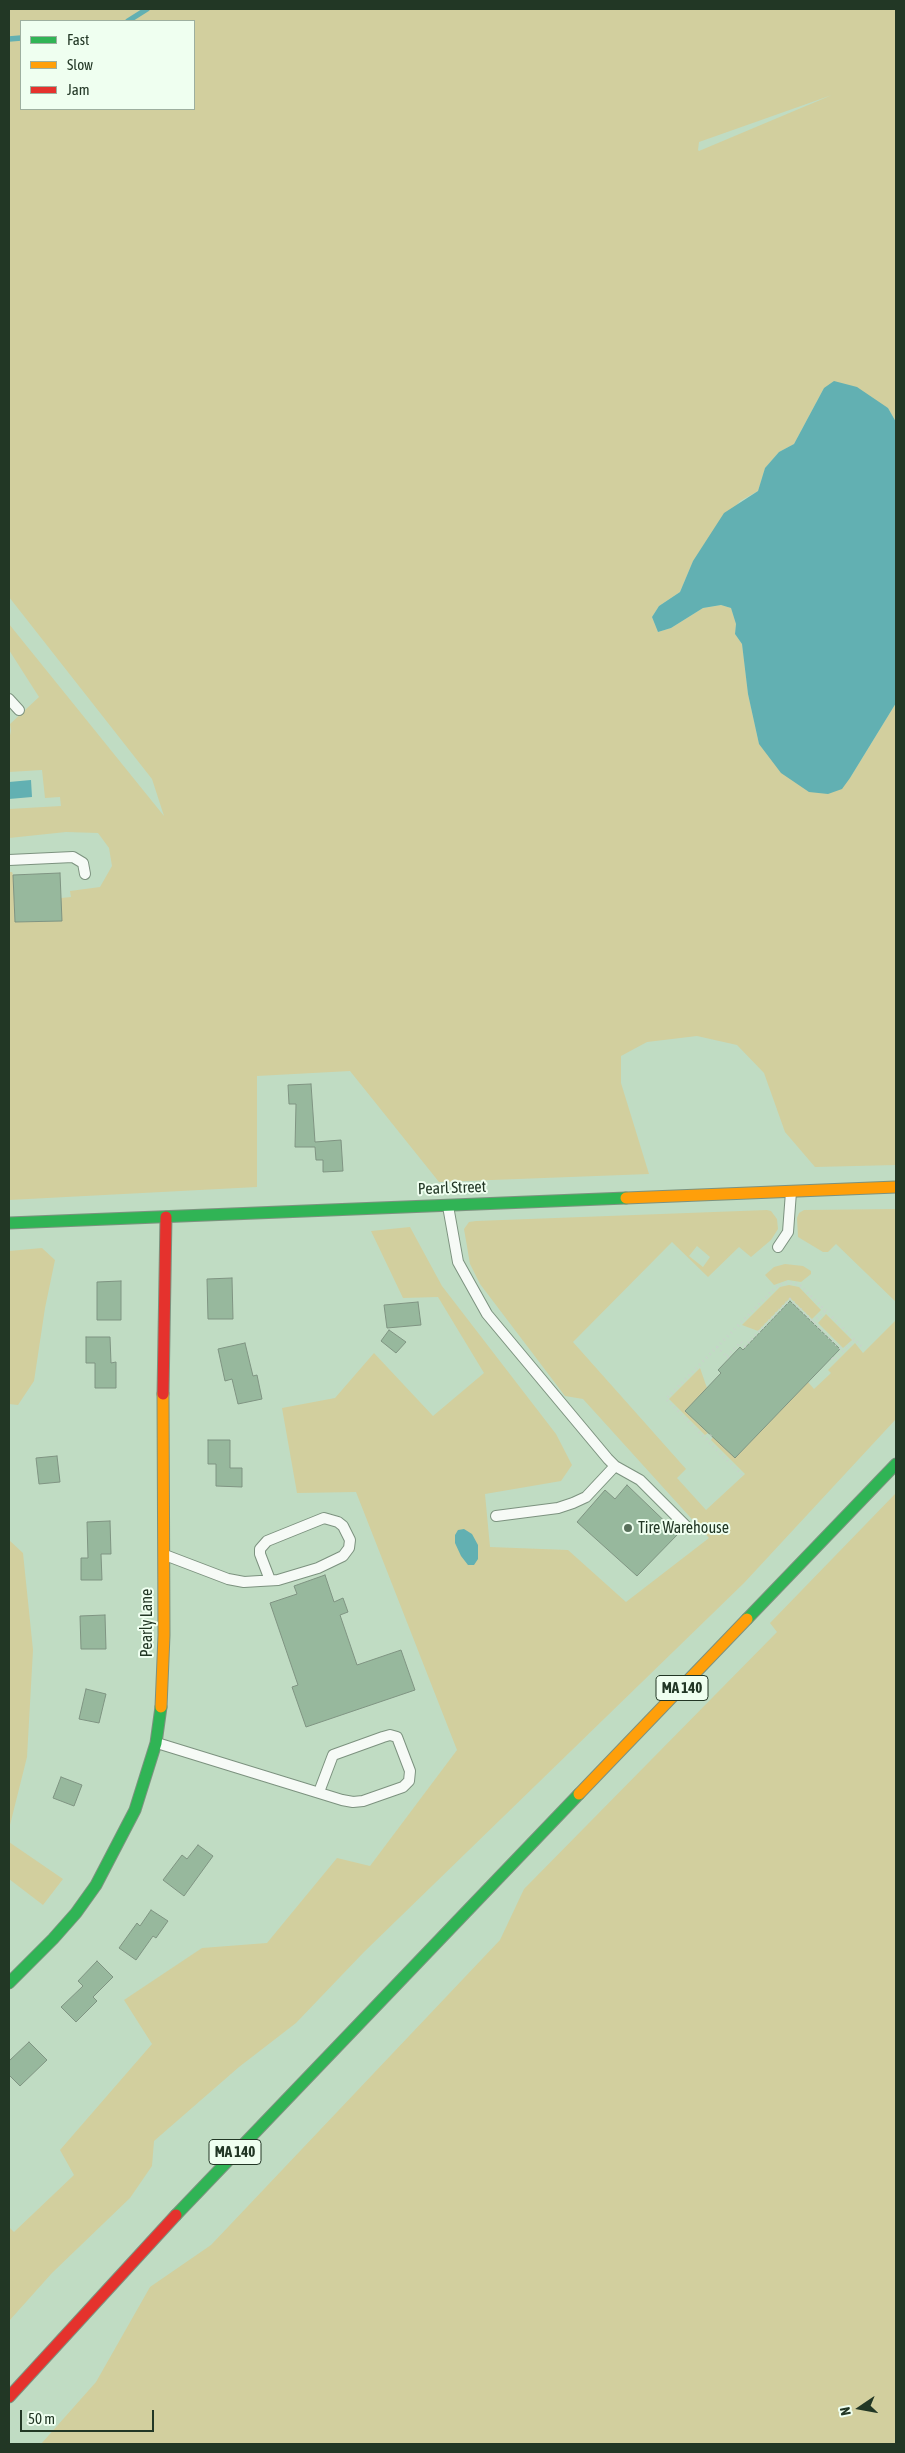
<!DOCTYPE html>
<style>
body{margin:0}
#map{position:relative;width:905px;height:2453px;overflow:hidden;background:#c0dcc3;font-family:"Asap Condensed",sans-serif}
canvas{display:block}
.frame{position:absolute;inset:0;border:10px solid #223725;pointer-events:none}
.legend{position:absolute;left:20px;top:20px;width:175px;height:90px;box-sizing:border-box;background:#effff0;border:1px solid #9daf9f;margin:0;padding:6px 9px;list-style:none;font-size:15px;color:#223725}
.legend li{display:flex;align-items:center;gap:10px;height:25px}
.legend b{width:25px;border:1px solid #9daf9f}
.north{position:absolute;left:835px;top:2383px;width:50px;height:50px;-webkit-text-stroke:4px #effff0;paint-order:stroke;rotate:258deg;font-size:14px;font-weight:700;line-height:20px;text-align:center;color:#223725}
.north::after{content:'';display:block;margin:auto;width:18px;height:22px;background:#223725;clip-path:polygon(50% 0,100% 100%,50% 72%,0 100%)}
.scale{position:absolute;left:20px;top:2410px;width:134px;height:22px;box-sizing:border-box;border:2px solid #223725;border-top:0;padding-left:6px;font-size:15px;line-height:18px;white-space:nowrap;color:#223725;-webkit-text-stroke:4px #effff0;paint-order:stroke}
</style>
<div id="map">
<canvas width="905" height="2453"></canvas>
<div class="frame"></div>
<ul class="legend">
<li><b style="height:6px;background:#30b455"></b>Fast</li>
<li><b style="height:6px;background:#ff9f0a"></b>Slow</li>
<li><b style="height:6px;background:#e5322d"></b>Jam</li>
</ul>
<div class="north">N</div>
<div class="scale">50 m</div>
</div>
<script>
const g = document.querySelector('canvas').getContext('2d');
g.lineJoin = 'round';
function paint(path, color) { g.fillStyle = color; g.fill(path, 'evenodd'); }
const toPath = rows => new Path2D(rows.map(r => 'M' + r).join(''));
function trace(path, color, width, dash) { g.strokeStyle = color; g.lineWidth = width; g.lineCap = dash ? 'butt' : 'round'; g.setLineDash(dash || []); g.stroke(path); }
function write(font, color, halo, rows, align = 'center') {
  g.font = font + ' "Asap Condensed",sans-serif'; g.lineWidth = 4; g.setLineDash([]); g.textBaseline = 'middle'; g.strokeStyle = halo; g.fillStyle = color; for (const [text, x, y, turn = 0] of rows) {
    g.save(); g.translate(x, y); g.rotate((+turn || 0) * Math.PI / 180); g.textAlign = isNaN(turn) ? turn : align; if (halo) g.strokeText(text, 0, 0); g.fillText(text, 0, 0); g.restore();
  }
}
const green = toPath([
 [9,9,896,9,896,422,888,408,824,388,794,444,779,452,765,468,758,491,740,501,709,538,693,561,680,592,659,606,652,617,658,632,671,628,703,608,721,605,731,608,736,624,735,634,742,644,748,694,759,744,850,778,896,703,896,1165,815,1167,785,1132,764,1073,737,1045,697,1036,647,1042,621,1056,621,1083,649,1174,439,1182,350,1071,257,1076,257,1187,9,1200,9,872,12,872,13,875,15,922,61,921,61,898,71,897,70,891,100,887,112,866,109,848,98,833,66,832,9,838,9,809,61,806,60,797,45,798,42,770,9,772,9,740,11,731,10,724,39,697,9,650,9,624,164,816,152,779,9,597],
 [21,21,194,21,194,109,21,109],
 [832,95,699,151,698,150,699,142],
 [896,1209,896,1302,836,1244,828,1252,823,1252,798,1237,797,1218,799,1213,804,1210],
 [767,1210,771,1211,777,1219,778,1229,771,1240,751,1257,739,1247,708,1277,672,1242,573,1342,686,1469,677,1478,706,1510,745,1474,711,1440,713,1437,735,1458,808,1382,814,1389,831,1373,828,1370,855,1343,863,1353,896,1320,896,1419,744,1583,364,1952,296,2023,239,2067,154,2141,152,2166,130,2198,52,2273,9,2321,9,2227,14,2232,74,2175,60,2150,152,2044,124,2000,202,1948,267,1943,337,1858,370,1866,457,1750,356,1492,297,1493,282,1408,335,1398,374,1353,433,1416,484,1373,438,1297,403,1298,371,1231,410,1227,442,1286,556,1434,572,1465,561,1481,485,1494,490,1547,568,1550,626,1602,709,1538,583,1399,565,1396,480,1284,470,1264,464,1229,469,1222,476,1221],
 [697,1246,710,1257,703,1267,689,1256],
 [42,1248,55,1260,45,1308,34,1381,18,1405,9,1404,9,1251],
 [785,1264,803,1266,811,1271,811,1274,801,1282,788,1280,774,1285,765,1275,774,1267],
 [789,1285,799,1287,821,1310,812,1319,790,1298,758,1331,742,1325,780,1287],
 [826,1314,852,1340,843,1348,818,1323],
 [700,1368,707,1388,685,1411,708,1433,705,1435,669,1399],
 [896,1493,896,2444,41,2444,96,2382,150,2287,211,2245,500,1940,524,1889,777,1632,770,1623],
 [9,1540,23,1553,33,1650,27,1757,9,1829],
 [9,1842,63,1879,43,1905,9,1879]
]);
const water = toPath([
 [834,381,857,387,888,408,896,422,896,703,850,778,842,789,828,794,809,792,781,773,759,744,748,694,742,644,735,634,736,624,731,608,721,605,703,608,671,628,658,632,652,617,659,606,680,592,693,561,724,513,758,491,765,468,779,452,794,444,824,388],
 [31,780,32,797,9,799,9,782],
 [464,1529,472,1534,478,1545,478,1559,474,1565,468,1565,461,1556,455,1543,455,1535,458,1530]
]);
const stream = toPath([
 [128,21,147,9],
 [9,39,21,38]
]);
const building = toPath([
 [60,873,62,921,15,922,13,875,60,873],
 [311,1084,315,1142,341,1140,343,1171,323,1172,323,1160,316,1160,315,1147,295,1147,296,1104,289,1104,288,1085,311,1084],
 [232,1278,233,1319,208,1319,207,1279,232,1278],
 [121,1281,121,1320,97,1320,97,1282,121,1281],
 [790,1301,840,1349,735,1458,685,1411,721,1373,718,1370,740,1347,743,1350,790,1301],
 [418,1302,421,1325,387,1328,384,1305,418,1302],
 [389,1330,406,1342,396,1353,381,1341,389,1330],
 [86,1337,110,1337,111,1363,116,1362,116,1388,95,1388,95,1363,86,1363,86,1337],
 [245,1343,253,1376,257,1375,262,1399,238,1404,232,1379,225,1381,218,1349,245,1343],
 [208,1440,230,1440,230,1468,242,1468,242,1487,216,1486,216,1464,208,1464,208,1440],
 [57,1456,60,1482,39,1484,36,1458,57,1456],
 [627,1485,678,1534,637,1576,577,1522,605,1490,615,1499,627,1485],
 [110,1521,111,1554,101,1554,102,1580,81,1580,81,1558,88,1558,87,1522,110,1521],
 [325,1575,334,1602,343,1598,348,1612,340,1615,357,1665,401,1650,415,1690,306,1727,292,1687,298,1685,270,1603,297,1594,294,1586,325,1575],
 [105,1615,106,1649,81,1649,80,1616,105,1615],
 [86,1689,106,1694,99,1723,79,1719,86,1689],
 [61,1777,82,1785,74,1806,53,1798,61,1777],
 [198,1845,213,1856,184,1896,163,1880,182,1855,187,1859,198,1845],
 [151,1910,168,1921,156,1938,153,1936,136,1960,119,1948,137,1923,140,1926,151,1910],
 [97,1961,113,1977,93,1997,97,2001,76,2022,61,2007,83,1986,78,1981,97,1961],
 [29,2042,47,2060,20,2086,9,2075,9,2061,29,2042]
]);
const path = toPath([
 [9,730,9,734],
 [813,1322,826,1310],
 [717,1347,729,1359],
 [727,1356,741,1342,745,1346,790,1299,843,1351],
 [832,1358,834,1360,855,1339],
 [707,1439,711,1435],
 [742,1475,666,1399,775,1288,784,1283,794,1283,801,1286,864,1349]
]);
const lane = toPath([
 [9,699,19,710],
 [9,860,73,857,83,863,85,874],
 [448,1206,458,1262,487,1314,608,1459,615,1466,640,1480,686,1526],
 [778,1247,788,1232,791,1192],
 [496,1516,558,1508,573,1503,586,1497,615,1466],
 [165,1555,228,1579,244,1582,260,1581,278,1580,318,1568,343,1556,349,1548,350,1540,343,1526,338,1522,324,1518,267,1541,260,1549,260,1554,270,1580],
 [157,1743,342,1800,353,1802,363,1801,403,1787,409,1781,410,1771,397,1737,390,1735,383,1737,333,1755,319,1792]
]);
const fast = toPath([
 [9,1223,626,1198],
 [747,1619,896,1464],
 [9,1983,53,1939,76,1913,96,1885,135,1810,156,1743,161,1707],
 [176,2215,579,1794]
]);
const slow = toPath([
 [626,1198,896,1187],
 [161,1707,164,1635,163,1394],
 [579,1794,747,1619]
]);
const jam = toPath([
 [163,1394,166,1217],
 [9,2397,176,2215]
]);
const markers = [
 [628,1528,5,"#59715c"]
];
const shields = [
 [682,1688,52],
 [235,2152,52]
];
const shieldNames = [
 ["MA 140",682,1688],
 ["MA 140",235,2152]
];
const streetNames = [
 ["Pearl Street",452,1188,-2],
 ["Pearly Lane",147,1623,-90]
];
const poiNames = [
 ["Tire Warehouse",638,1528]
];
paint(green, '#d2cf9e');
paint(water, '#62b0b2');
trace(stream, '#62b0b2', 5.5);
paint(building, '#97b89d');
trace(building, '#7f9482', 1);
trace(lane, '#7c927f', 12);
trace(fast, '#7c927f', 13);
trace(slow, '#7c927f', 13);
trace(jam, '#7c927f', 13);
trace(path, '#c8d2ca', 3, [1, 4]);
trace(lane, '#f6faf6', 10);
trace(fast, '#30b455', 11);
trace(slow, '#ff9f0a', 11);
trace(jam, '#e5322d', 11);
for (const [x, y, r, color] of markers) { const dot = new Path2D(); dot.arc(x, y, r, 0, 2 * Math.PI); g.fillStyle = color; g.fill(dot); trace(dot, '#effff0', 2); }
for (const [x, y, w] of shields) { const box = new Path2D(); box.roundRect(x - w / 2, y - 12.5, w, 25, 4); g.fillStyle = '#effff0'; g.fill(box); trace(box, '#223725', 1); }
write('bold 15px', '#223725', null, shieldNames);
write('16px', '#223725', '#effff0', streetNames);
write('16px', '#223725', '#effff0', poiNames, 'left');
</script>
